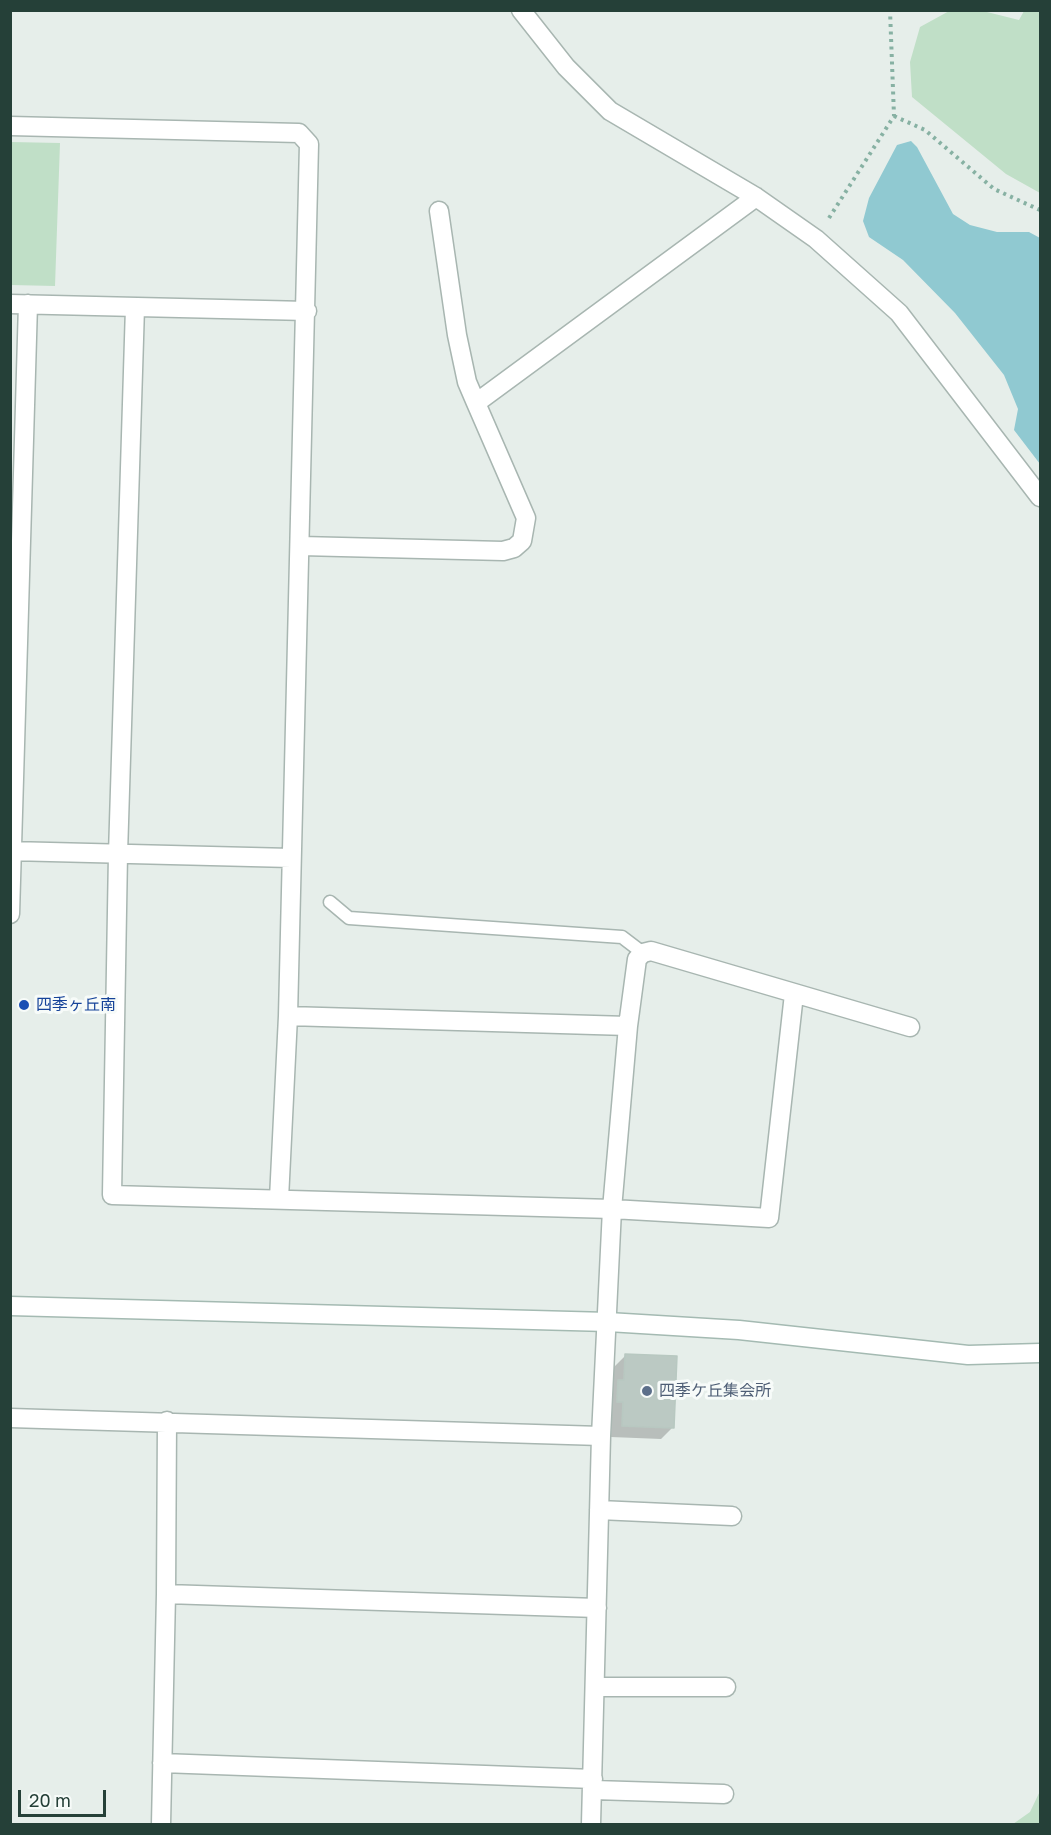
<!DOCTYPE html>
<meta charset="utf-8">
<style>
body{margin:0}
#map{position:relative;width:1051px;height:1835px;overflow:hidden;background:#e6eeea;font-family:"Golos Text",sans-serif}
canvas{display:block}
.frame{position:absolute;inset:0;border:12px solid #254038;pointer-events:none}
.scale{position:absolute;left:18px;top:1790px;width:88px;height:27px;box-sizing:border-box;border:3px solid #254038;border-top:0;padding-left:8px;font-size:18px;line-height:21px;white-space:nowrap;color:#254038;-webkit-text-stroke:4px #f7fbf9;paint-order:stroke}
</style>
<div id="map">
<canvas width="1051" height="1835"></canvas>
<div class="frame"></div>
<div class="scale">20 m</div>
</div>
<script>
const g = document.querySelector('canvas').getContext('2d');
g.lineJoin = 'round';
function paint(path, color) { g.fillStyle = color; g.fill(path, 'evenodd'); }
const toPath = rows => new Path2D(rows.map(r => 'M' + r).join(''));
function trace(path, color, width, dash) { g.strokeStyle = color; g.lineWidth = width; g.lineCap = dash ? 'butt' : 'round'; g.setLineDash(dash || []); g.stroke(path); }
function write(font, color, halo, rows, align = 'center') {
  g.font = font + ' "Golos Text","Noto Sans JP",sans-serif'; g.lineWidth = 6; g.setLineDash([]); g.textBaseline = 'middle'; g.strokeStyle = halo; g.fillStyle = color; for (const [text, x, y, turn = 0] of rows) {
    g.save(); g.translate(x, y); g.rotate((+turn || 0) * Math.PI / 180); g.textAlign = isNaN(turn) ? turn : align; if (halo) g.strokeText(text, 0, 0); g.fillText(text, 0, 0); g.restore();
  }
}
const green = toPath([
 [951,10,983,11,1019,20,1024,11,1040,11,1040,193,1006,174,912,97,910,62,920,27],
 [11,142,60,143,55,286,11,285],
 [1040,1791,1040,1824,1013,1824,1030,1812]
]);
const water = toPath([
 [911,141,917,147,953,214,970,225,997,232,1029,232,1040,238,1040,464,1014,430,1018,409,1004,375,955,313,903,260,869,237,863,221,869,198,897,145]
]);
const shadow = toPath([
 [626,1355,672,1428,661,1439,611,1437,612,1414,606,1413,607,1393,613,1387,614,1367]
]);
const building = toPath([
 [625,1354,677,1356,674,1428,622,1426,623,1402,617,1402,618,1380,624,1380,625,1354]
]);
const path = toPath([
 [894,116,925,130,994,189,1040,210],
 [829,218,894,116,890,10]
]);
const lane = toPath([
 [330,902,349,918,622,937,643,953]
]);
const street = toPath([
 [521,10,566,67,610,111,756,197,816,239,899,313,1040,497],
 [10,126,299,133,309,144,288,1016,628,1026,612,1209,601,1436,591,1824],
 [439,211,457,335,467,382,476,403],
 [10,304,307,311],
 [135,307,118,854,112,1195,612,1209,769,1218,794,994],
 [301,546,503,551,514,548,522,541,526,518,476,403,756,197],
 [10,851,291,858],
 [10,914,28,304],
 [628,1026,637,959,643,953,651,951,910,1027],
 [279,1199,288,1016],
 [10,1418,601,1436],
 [599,1510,732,1516],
 [166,1594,597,1608],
 [595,1687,726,1687],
 [162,1763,593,1779],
 [594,1790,724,1794],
 [161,1824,166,1594,167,1421]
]);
const secondary = toPath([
 [10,1306,608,1322,739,1330,968,1355,1040,1353]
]);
const markers = [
 [24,1005,6,"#1a4fb4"],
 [647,1391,6,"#5c6f8a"]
];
const transitNames = [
 ["四季ヶ丘南",36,1005]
];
const serviceNames = [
 ["四季ケ丘集会所",659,1391]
];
paint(green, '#c0dfc7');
paint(water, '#90c9d1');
paint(shadow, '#0003');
paint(building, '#bbc9c3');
trace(building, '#b8c8c1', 1.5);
trace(lane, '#a8b6b1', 15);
trace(street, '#a8b6b1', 21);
trace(secondary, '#a4bab2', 21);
trace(path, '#87b1a3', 4, [3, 4.5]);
trace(lane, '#fff', 12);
trace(street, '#fff', 18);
trace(secondary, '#fff', 18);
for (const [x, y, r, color] of markers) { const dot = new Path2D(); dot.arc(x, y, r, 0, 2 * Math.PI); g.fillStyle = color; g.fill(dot); trace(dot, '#f7fbf9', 2); }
write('16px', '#164399', '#f7fbf9', transitNames, 'left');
write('16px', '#4e5e75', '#f7fbf9', serviceNames, 'left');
</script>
